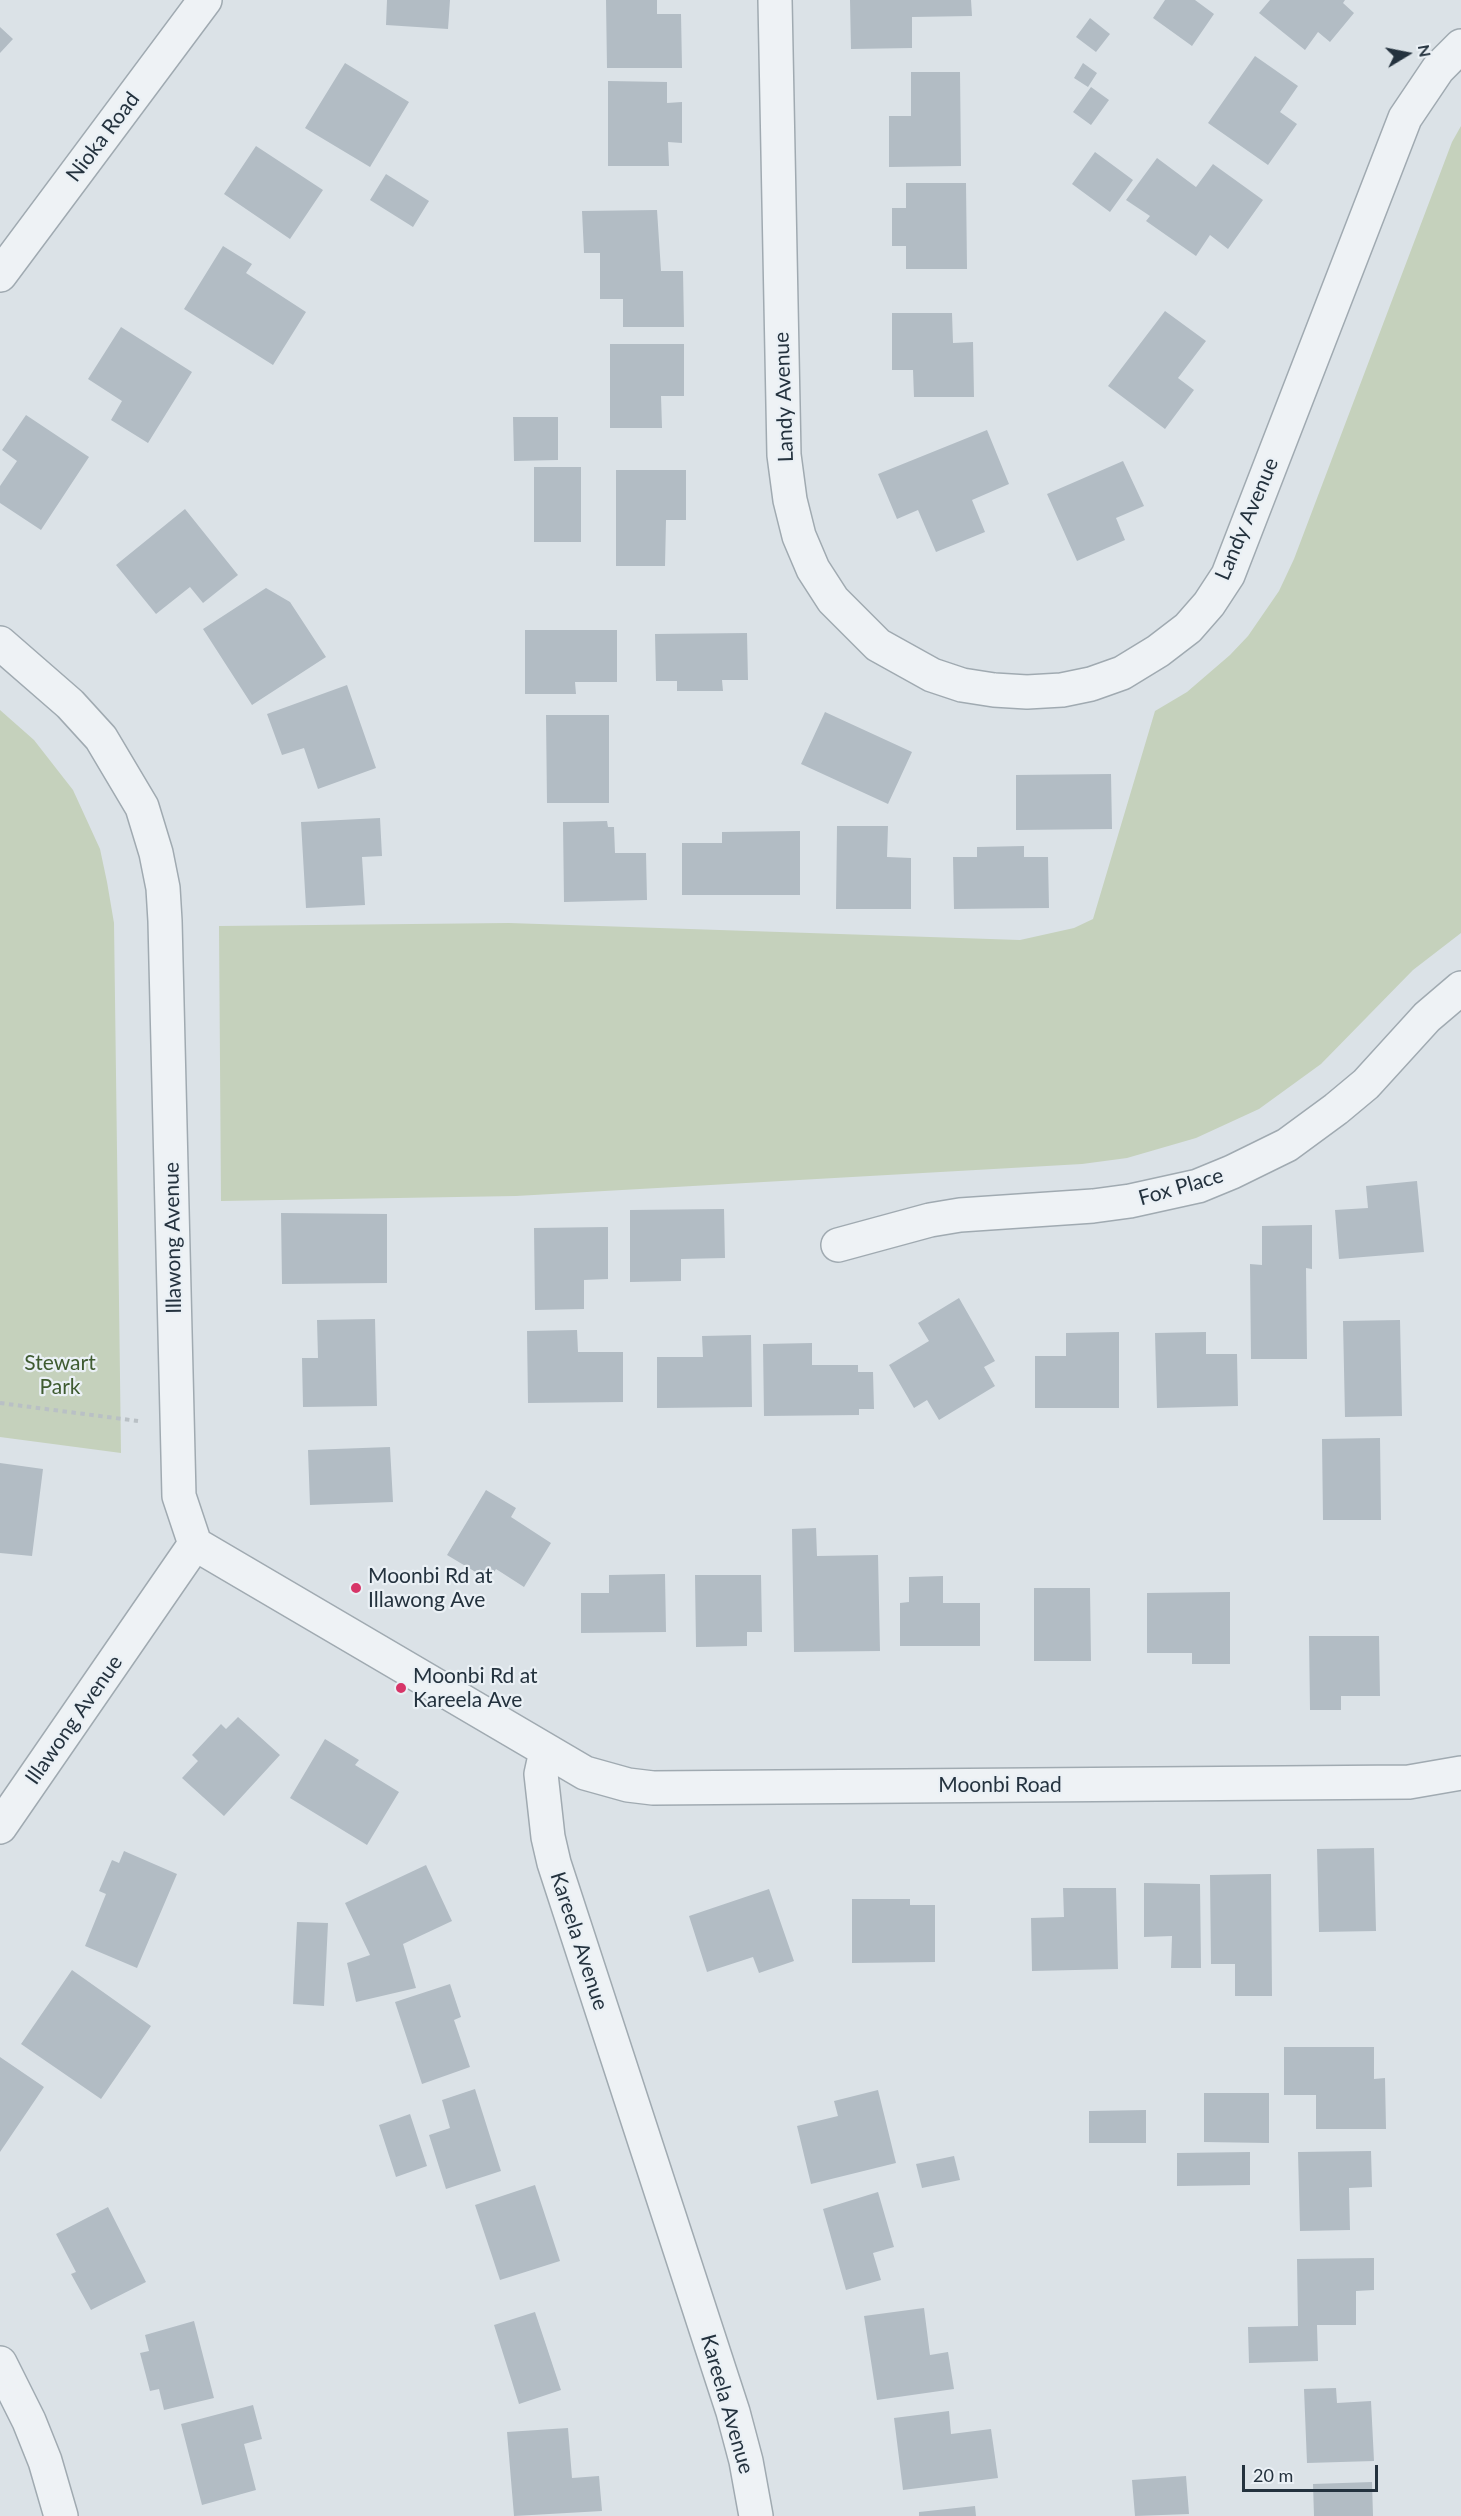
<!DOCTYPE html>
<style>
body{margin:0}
#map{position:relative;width:1461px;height:2516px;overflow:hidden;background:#dbe2e7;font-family:Lato,sans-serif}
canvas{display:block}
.north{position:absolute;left:1377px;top:24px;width:60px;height:60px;-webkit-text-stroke:4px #eaf0f5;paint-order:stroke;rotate:80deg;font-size:16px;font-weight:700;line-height:24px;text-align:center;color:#24323e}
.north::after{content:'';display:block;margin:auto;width:21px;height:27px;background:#24323e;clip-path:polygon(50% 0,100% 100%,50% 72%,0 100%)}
.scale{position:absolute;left:1242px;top:2465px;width:136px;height:27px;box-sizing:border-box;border:3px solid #24323e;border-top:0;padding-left:8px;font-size:18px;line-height:21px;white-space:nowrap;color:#24323e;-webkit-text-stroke:4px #eaf0f5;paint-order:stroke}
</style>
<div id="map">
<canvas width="1461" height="2516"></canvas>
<div class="north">N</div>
<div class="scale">20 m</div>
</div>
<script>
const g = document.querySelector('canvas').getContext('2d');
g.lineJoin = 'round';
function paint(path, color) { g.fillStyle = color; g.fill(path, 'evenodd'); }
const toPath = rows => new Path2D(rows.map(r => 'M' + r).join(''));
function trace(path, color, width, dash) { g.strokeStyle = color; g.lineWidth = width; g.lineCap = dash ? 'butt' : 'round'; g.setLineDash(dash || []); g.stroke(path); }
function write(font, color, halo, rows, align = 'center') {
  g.font = font + ' Lato,sans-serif'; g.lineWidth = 4.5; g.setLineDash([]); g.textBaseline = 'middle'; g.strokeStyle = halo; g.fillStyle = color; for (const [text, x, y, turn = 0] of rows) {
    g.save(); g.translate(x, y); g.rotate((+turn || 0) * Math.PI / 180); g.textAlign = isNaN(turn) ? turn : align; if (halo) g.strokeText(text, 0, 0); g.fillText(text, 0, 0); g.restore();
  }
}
const green = toPath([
 [1461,126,1461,933,1413,970,1321,1064,1259,1109,1196,1138,1127,1158,1082,1164,516,1196,221,1201,219,926,509,923,1020,940,1074,928,1093,919,1155,711,1187,692,1230,655,1248,636,1279,591,1294,559,1452,142],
 [0,710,34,740,73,790,100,849,107,882,114,923,121,1453,0,1437]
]);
const building = toPath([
 [387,0,450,0,448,29,386,25],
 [606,0,657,0,657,14,681,14,682,68,607,68],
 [850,0,971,0,972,16,912,17,912,48,851,49],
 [1165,0,1195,0,1214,14,1192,46,1153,18],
 [1270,0,1345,0,1343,3,1354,13,1330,42,1318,32,1305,50,1259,13],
 [1090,18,1110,34,1096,52,1076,37],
 [0,27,13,39,0,53],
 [1255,56,1298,86,1280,112,1297,124,1268,165,1208,123],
 [345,63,409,102,370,167,305,128],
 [1083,63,1097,73,1088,87,1074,78],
 [911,72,960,72,961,166,889,167,889,116,911,116],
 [608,81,667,82,667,103,682,102,682,143,668,142,669,166,608,166],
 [1091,87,1109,100,1091,125,1073,112],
 [256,146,323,190,290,239,224,194],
 [1095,152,1133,180,1110,212,1072,184],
 [1157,158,1196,187,1213,164,1263,200,1228,249,1210,235,1196,256,1146,221,1150,216,1126,200],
 [386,174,429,201,413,227,370,200],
 [906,183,966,183,967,269,906,269,906,246,892,246,892,208,906,208],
 [657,210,661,271,683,271,684,327,623,327,623,299,600,299,600,253,584,253,582,211],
 [223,246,252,264,246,273,306,312,273,365,184,309],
 [1165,311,1206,341,1178,378,1194,390,1165,429,1108,386],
 [892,313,952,313,953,343,973,342,974,397,914,397,913,370,892,370],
 [121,327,192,372,148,443,111,420,122,401,88,379],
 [610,344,684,344,684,396,661,396,662,428,610,428],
 [26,415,89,457,41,530,0,503,0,486,17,461,2,450],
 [513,417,558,417,558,460,514,461],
 [987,430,1009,484,972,500,985,532,936,552,918,510,897,519,878,474],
 [1123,461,1144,506,1116,518,1125,540,1077,561,1047,494],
 [534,467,581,467,581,542,534,542],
 [616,470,686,470,686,520,666,520,665,566,616,566],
 [185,509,238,575,203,603,190,587,156,614,116,565],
 [266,588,290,602,326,657,252,705,203,629],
 [525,630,617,630,617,682,575,682,576,694,525,694],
 [747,633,748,680,722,680,723,691,677,691,677,681,656,681,655,634],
 [347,685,376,768,318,789,304,748,282,755,267,714],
 [825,712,912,752,888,804,801,764],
 [546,715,609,715,609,803,547,803],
 [1111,774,1112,829,1016,830,1016,775],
 [380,818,382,856,362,857,365,905,306,908,301,822],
 [607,821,608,827,614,827,615,853,646,853,647,900,564,902,563,822],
 [837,826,888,826,887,857,911,858,911,909,836,909],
 [800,831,800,895,682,895,682,843,722,843,722,832],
 [1024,846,1024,857,1048,857,1049,908,954,909,953,857,977,857,977,847],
 [1417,1181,1424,1252,1339,1259,1335,1210,1368,1208,1366,1186],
 [724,1209,725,1258,681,1259,681,1281,630,1282,630,1210],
 [281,1213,387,1214,387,1283,282,1284],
 [1312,1225,1312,1269,1306,1268,1307,1359,1251,1359,1250,1264,1262,1265,1262,1226],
 [608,1227,608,1279,584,1280,584,1309,535,1310,534,1228],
 [959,1298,995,1361,984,1367,995,1386,939,1420,927,1400,914,1408,889,1365,929,1341,918,1323],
 [375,1319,377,1406,303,1407,302,1358,318,1358,317,1320],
 [1400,1320,1402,1416,1345,1417,1343,1321],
 [577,1330,578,1352,623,1352,623,1402,528,1403,527,1331],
 [1119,1332,1119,1408,1035,1408,1035,1356,1066,1356,1066,1333],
 [1206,1332,1206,1354,1237,1354,1238,1406,1157,1408,1155,1333],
 [751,1335,752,1407,657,1408,657,1357,703,1357,702,1336],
 [812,1343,812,1365,858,1365,858,1372,873,1372,874,1409,859,1409,859,1415,764,1416,763,1344],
 [1380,1438,1381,1520,1323,1520,1322,1439],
 [390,1447,393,1502,310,1505,308,1450],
 [0,1463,43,1469,32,1556,0,1553],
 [486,1490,516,1508,511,1517,551,1543,524,1587,496,1569,489,1580,447,1555],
 [816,1528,817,1556,878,1555,880,1651,794,1652,792,1529],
 [665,1574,666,1632,581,1633,581,1593,609,1593,609,1575],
 [695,1575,761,1575,762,1632,747,1632,747,1646,696,1647],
 [943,1576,943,1603,980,1603,980,1646,900,1646,900,1603,909,1602,909,1577],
 [1034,1588,1090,1588,1091,1661,1034,1661],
 [1230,1592,1230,1664,1192,1664,1192,1653,1147,1653,1147,1593],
 [1309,1636,1379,1636,1380,1696,1341,1696,1341,1710,1310,1710],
 [238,1717,280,1755,224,1816,182,1778,198,1761,192,1755,221,1724,226,1729],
 [325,1739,359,1760,355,1765,399,1792,367,1845,290,1798],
 [1374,1848,1376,1931,1319,1932,1317,1849],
 [124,1851,177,1874,137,1968,85,1946,106,1894,99,1891,112,1860,119,1863],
 [426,1865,452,1921,403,1944,416,1988,356,2002,347,1963,370,1955,345,1903],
 [1271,1874,1272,1996,1235,1996,1235,1964,1211,1964,1210,1875],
 [1144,1883,1200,1884,1201,1968,1171,1968,1172,1936,1144,1937],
 [1063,1888,1116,1888,1118,1969,1032,1971,1031,1918,1064,1917],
 [769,1889,794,1961,759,1973,753,1957,707,1972,689,1916],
 [852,1899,910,1899,910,1905,935,1905,935,1962,852,1963],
 [297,1922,328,1923,324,2006,293,2004],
 [72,1970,151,2026,101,2099,21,2044],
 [450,1984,461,2017,454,2020,470,2067,422,2084,395,2002],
 [1284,2047,1374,2047,1374,2079,1385,2078,1386,2129,1316,2129,1316,2095,1284,2095],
 [0,2057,44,2087,0,2152],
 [475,2089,501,2171,446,2189,429,2135,450,2128,442,2100],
 [878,2090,896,2163,811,2184,797,2126,838,2116,834,2101],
 [1204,2093,1269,2093,1269,2143,1204,2142],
 [1146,2110,1146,2143,1089,2143,1089,2111],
 [410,2114,427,2166,396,2177,379,2125],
 [1371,2151,1372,2187,1349,2188,1350,2230,1300,2231,1298,2152],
 [1250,2152,1250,2185,1177,2186,1177,2153],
 [954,2156,960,2180,922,2188,916,2164],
 [535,2185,560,2261,500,2280,475,2205],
 [878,2192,894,2247,873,2253,881,2280,846,2290,823,2209],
 [108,2207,146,2282,91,2310,71,2274,76,2272,56,2234],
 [1374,2258,1374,2290,1356,2291,1356,2325,1317,2325,1318,2361,1249,2363,1248,2327,1298,2326,1297,2259],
 [924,2308,930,2355,948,2352,954,2389,877,2400,864,2316],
 [535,2312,561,2390,519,2404,494,2325],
 [194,2321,214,2398,164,2410,159,2389,150,2391,140,2353,149,2351,145,2335],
 [1336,2388,1337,2403,1371,2401,1374,2461,1307,2463,1304,2389],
 [253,2405,262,2439,244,2444,256,2490,202,2505,181,2424],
 [949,2411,951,2434,991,2429,998,2478,903,2490,894,2418],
 [568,2428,572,2478,599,2476,602,2511,514,2516,507,2432],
 [1186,2476,1189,2514,1135,2516,1132,2480],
 [1372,2482,1373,2516,1314,2516,1313,2484],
 [975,2506,976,2516,919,2516,919,2512]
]);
const path = toPath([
 [0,1403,138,1421]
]);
const street = toPath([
 [775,0,784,455,790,500,799,536,813,569,833,600,878,645,932,675,962,685,994,690,1027,692,1062,690,1091,684,1122,673,1158,651,1188,628,1209,604,1228,575,1405,118,1438,69,1461,46],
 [0,275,205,0],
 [0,643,70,704,101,738,142,807,156,853,163,888,165,921,179,1496,195,1544],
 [838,1245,930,1220,960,1215,1093,1206,1130,1201,1198,1186,1232,1172,1287,1145,1336,1109,1366,1084,1427,1017,1461,988],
 [195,1544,585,1773,628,1785,653,1788,1409,1782,1461,1773],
 [546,1751,541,1774,548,1837,554,1863,733,2412,746,2461,756,2516],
 [0,1827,195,1544],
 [0,2363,29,2421,45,2461,61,2516]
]);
const markers = [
 [356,1588,6,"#d73568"],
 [401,1688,6,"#d73568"]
];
const streetNames = [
 ["Nioka Road",103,137,-53],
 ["Landy Avenue",784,397,-92],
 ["Landy Avenue",1247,519,-67],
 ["Fox Place",1181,1187,-16],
 ["Illawong Avenue",173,1238,-91],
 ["Illawong Avenue",74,1720,-55],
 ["Moonbi Road",1000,1785],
 ["Kareela Avenue",579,1941,72],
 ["Kareela Avenue",727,2404,74]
];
const parkNames = [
 ["Stewart",60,1363],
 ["Park",60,1387]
];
const poiNames = [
 ["Moonbi Rd at",368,1576],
 ["Illawong Ave",368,1600],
 ["Moonbi Rd at",413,1676],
 ["Kareela Ave",413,1700]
];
paint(green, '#c5d1bc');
paint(building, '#b2bcc4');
trace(street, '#a0aab1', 36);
trace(path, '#b9c0c5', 4, [4.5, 4.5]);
trace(street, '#eef2f5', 33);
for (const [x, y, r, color] of markers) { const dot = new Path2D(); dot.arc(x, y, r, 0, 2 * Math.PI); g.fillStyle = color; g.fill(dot); trace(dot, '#eaf0f5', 2); }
write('21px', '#24323e', '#eaf0f5', streetNames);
write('21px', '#3f5b31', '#eaf0f5', parkNames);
write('21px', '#24323e', '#eaf0f5', poiNames, 'left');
</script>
